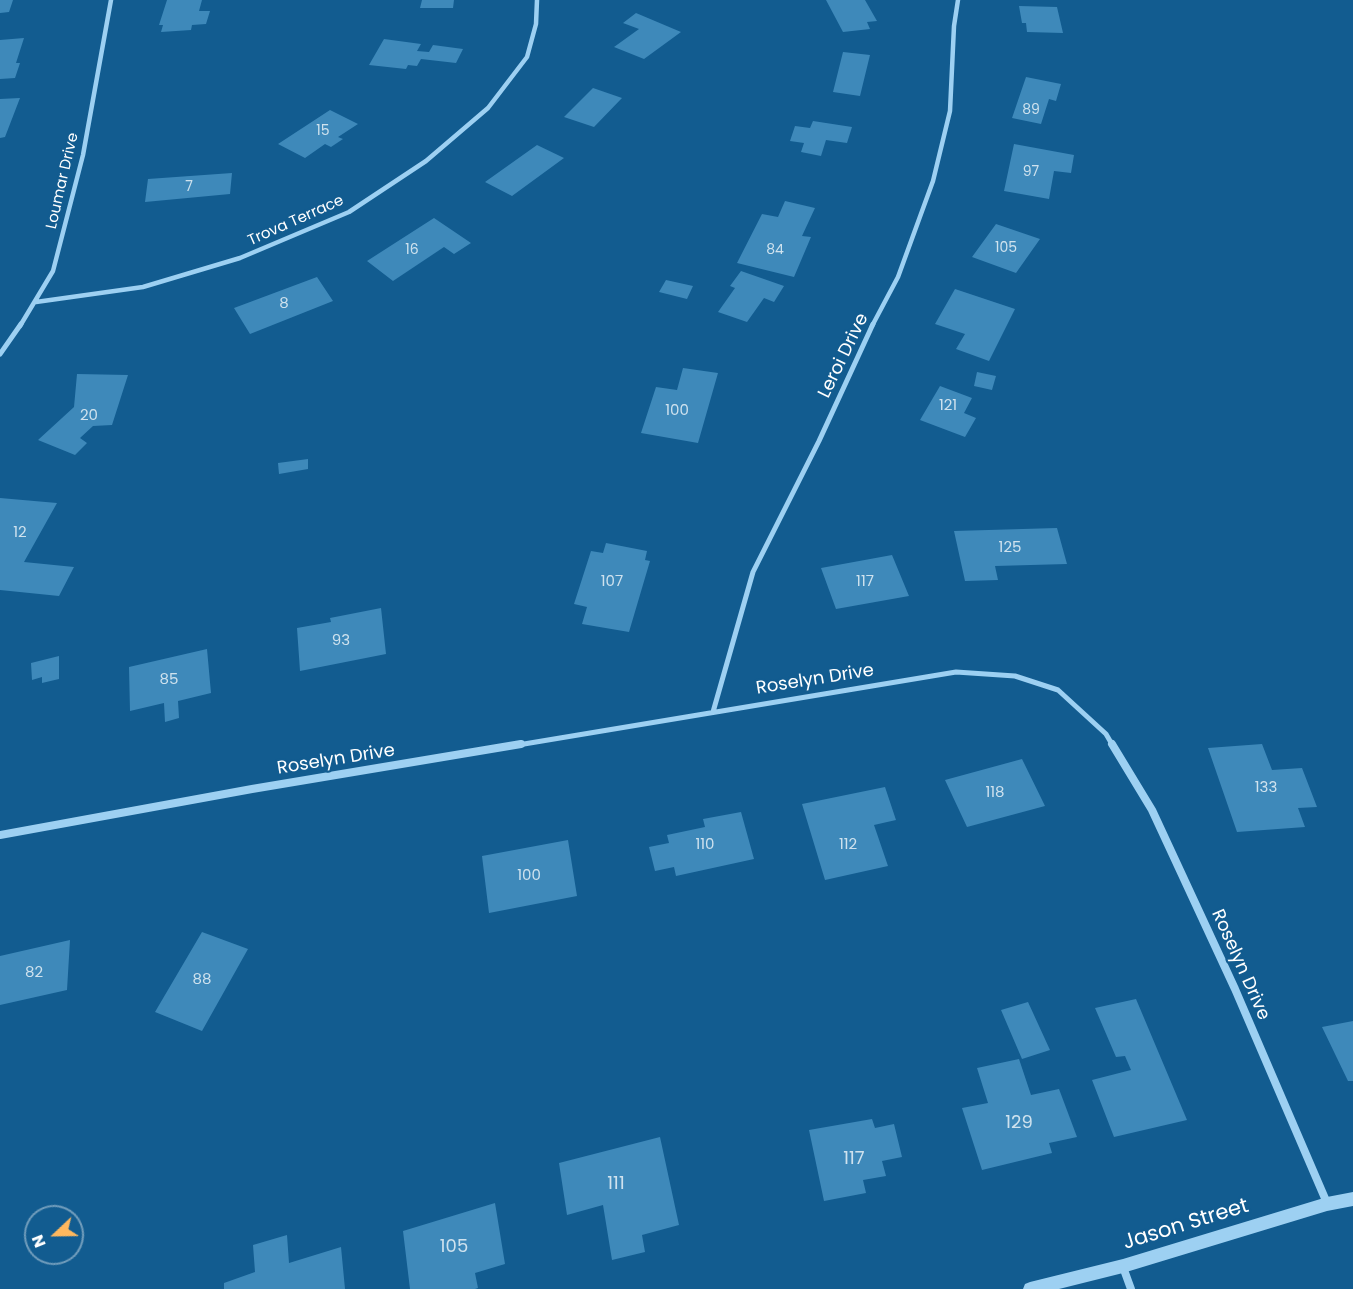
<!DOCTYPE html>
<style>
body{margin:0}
#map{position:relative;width:1353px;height:1289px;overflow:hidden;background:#125c90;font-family:Poppins,sans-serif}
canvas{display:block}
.north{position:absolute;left:24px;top:1205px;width:60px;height:60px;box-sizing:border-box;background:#125c90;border:2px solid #719dbc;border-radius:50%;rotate:248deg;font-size:16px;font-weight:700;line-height:24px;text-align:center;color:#fff}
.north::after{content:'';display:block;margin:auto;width:21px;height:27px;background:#ffb85e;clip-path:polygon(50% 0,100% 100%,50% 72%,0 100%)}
</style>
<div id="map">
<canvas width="1353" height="1289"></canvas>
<div class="north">N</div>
</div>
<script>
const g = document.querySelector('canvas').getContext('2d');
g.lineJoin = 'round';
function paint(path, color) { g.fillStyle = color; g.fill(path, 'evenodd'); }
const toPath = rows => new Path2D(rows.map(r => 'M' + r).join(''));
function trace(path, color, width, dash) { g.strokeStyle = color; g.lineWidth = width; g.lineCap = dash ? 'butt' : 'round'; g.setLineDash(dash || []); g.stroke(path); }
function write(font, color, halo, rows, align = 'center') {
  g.font = font + ' Poppins,sans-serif'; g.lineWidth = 4.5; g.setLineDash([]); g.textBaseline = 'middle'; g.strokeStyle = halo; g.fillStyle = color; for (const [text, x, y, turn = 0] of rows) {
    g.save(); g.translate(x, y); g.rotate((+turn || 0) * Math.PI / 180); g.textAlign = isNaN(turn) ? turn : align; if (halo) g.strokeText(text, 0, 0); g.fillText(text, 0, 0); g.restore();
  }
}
const building = toPath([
 [0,0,13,0,9,12,0,13],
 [167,0,202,0,199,11,210,11,206,24,192,25,191,30,161,32,163,25,159,25],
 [422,0,454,0,453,8,420,8],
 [826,0,865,0,877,21,867,22,870,29,843,32],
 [1019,6,1057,7,1063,33,1027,32,1026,23,1022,23],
 [636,13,681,32,644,59,614,47,639,29,623,23],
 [24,38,16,63,20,63,15,78,0,79,0,40],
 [384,39,421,44,417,51,429,52,433,45,463,49,456,63,421,59,417,66,408,65,406,69,369,65],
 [843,52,870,55,860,96,833,92],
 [1026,77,1061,84,1056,101,1049,99,1041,124,1012,118],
 [593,88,622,98,594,127,564,117],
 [20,98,5,137,0,138,0,99],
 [330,110,358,124,338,137,343,139,331,147,325,144,305,158,278,144],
 [813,121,852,127,847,143,826,140,821,156,801,152,804,143,790,141,795,126,810,128],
 [1014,144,1074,155,1071,173,1054,171,1049,199,1004,191],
 [537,145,564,158,512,196,485,182],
 [232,173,230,194,145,202,148,179],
 [785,201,815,208,802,236,811,237,794,277,737,263,762,214,778,217],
 [434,218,471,243,454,254,444,247,393,281,367,261],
 [996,224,1040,239,1016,273,972,257],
 [741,271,784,286,774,302,764,298,747,322,718,312,735,288,730,286],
 [317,277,333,301,250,334,234,308],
 [666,280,693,286,687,299,659,292],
 [955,289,1015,309,989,361,956,349,965,334,935,324],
 [683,368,718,373,698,443,641,433,656,387,677,390],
 [977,372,996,376,992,390,974,386],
 [77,374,128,375,112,425,93,426,80,438,87,443,75,455,38,440,74,407],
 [940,386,972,398,964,413,976,418,965,437,920,420],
 [308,459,308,469,279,474,278,463],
 [0,498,57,503,24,562,74,567,59,596,0,590],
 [1057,528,1067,564,995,566,998,580,965,581,954,531],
 [606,543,647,551,645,560,650,561,629,632,582,624,587,607,574,604,591,551,603,553],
 [892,555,909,596,836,609,821,568],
 [381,608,386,654,300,671,297,628,331,622,330,618],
 [207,649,211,693,178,701,179,718,165,722,164,703,130,711,129,667],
 [59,656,59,679,42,683,42,677,32,680,31,663],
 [1262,744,1272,770,1302,768,1317,807,1298,808,1305,827,1237,832,1208,748],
 [1022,759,1045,806,967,827,945,780],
 [885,787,896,820,874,825,888,866,825,880,802,804],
 [741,812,754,859,676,876,674,867,655,871,649,847,669,843,667,835,705,827,703,819],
 [568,840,577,896,489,913,482,856],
 [202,932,248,949,202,1031,155,1012],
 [70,940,67,990,0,1005,0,956],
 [1136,999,1187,1120,1114,1137,1092,1080,1131,1070,1125,1056,1116,1057,1095,1008],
 [1028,1002,1050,1050,1022,1059,1001,1010],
 [1353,1021,1353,1081,1348,1081,1322,1027],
 [1019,1059,1031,1095,1059,1089,1077,1137,1049,1143,1052,1153,982,1170,962,1108,988,1103,977,1068],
 [872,1119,875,1128,894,1124,902,1157,882,1161,886,1176,863,1180,866,1193,824,1201,809,1130],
 [660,1137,679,1225,642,1235,645,1252,612,1260,603,1205,567,1215,559,1163],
 [495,1203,505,1264,475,1273,478,1288,475,1289,410,1289,403,1231],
 [287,1235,289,1263,341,1247,345,1289,224,1289,224,1283,255,1272,253,1245]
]);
const minorFar2 = toPath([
 [36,302,143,287,240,258,349,212,426,161,488,108,527,57,536,24,537,0],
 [20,326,53,271,83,155,111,0],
 [872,326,898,277,933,181,950,111,954,26,958,0]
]);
const minorFar1 = toPath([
 [0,354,21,324],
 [713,712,753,572,819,441,873,324],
 [512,746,956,672,1015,676,1058,690,1106,734,1113,746]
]);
const minor = toPath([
 [1112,744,1152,810,1235,989,1327,1203],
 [0,835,252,789,521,744],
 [1123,1267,1131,1289]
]);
const tertiary = toPath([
 [1353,1192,1353,1206,1327,1211,1123,1273,1059,1289,1023,1289,1025,1284,1030,1282,1123,1259,1327,1197,1353,1192]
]);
const farNumbernames = [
 ["89",1031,110],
 ["15",323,131],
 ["97",1031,172],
 ["7",189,187],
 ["105",1006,248],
 ["16",412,250],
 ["84",775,250]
];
const farStreetnames = [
 ["Loumar Drive",63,181,-77],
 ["Trova Terrace",296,221,-24]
];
const numberNames = [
 ["8",284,304],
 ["121",948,406],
 ["100",677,411],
 ["20",89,416],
 ["12",20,533],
 ["125",1010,548],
 ["107",612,582],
 ["117",865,582],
 ["93",341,641],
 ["85",169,680],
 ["133",1266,788],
 ["118",995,793],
 ["110",705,845],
 ["112",848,845],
 ["100",529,876],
 ["82",34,973],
 ["88",202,980]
];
const streetNames = [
 ["Leroi Drive",844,356,-64],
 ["Roselyn Drive",815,680,-9],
 ["Roselyn Drive",336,760,-9],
 ["Roselyn Drive",1240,965,66]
];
const nearNumbernames = [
 ["129",1019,1123],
 ["117",854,1159],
 ["111",616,1184],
 ["105",454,1247]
];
const nearStreetnames = [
 ["Jason Street",1186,1225,-17]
];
paint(building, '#3e89ba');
trace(minorFar2, '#9dd0f2', 4.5);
trace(minorFar1, '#9dd0f2', 5);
trace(minor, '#9dd0f2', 8);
paint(tertiary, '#9dd0f2');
write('14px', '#cfe2ee', null, farNumbernames);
write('15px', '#fff', '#125c90', farStreetnames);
write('15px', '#cfe2ee', null, numberNames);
write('18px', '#fff', '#125c90', streetNames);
write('18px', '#cfe2ee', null, nearNumbernames);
write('21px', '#fff', '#125c90', nearStreetnames);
</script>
